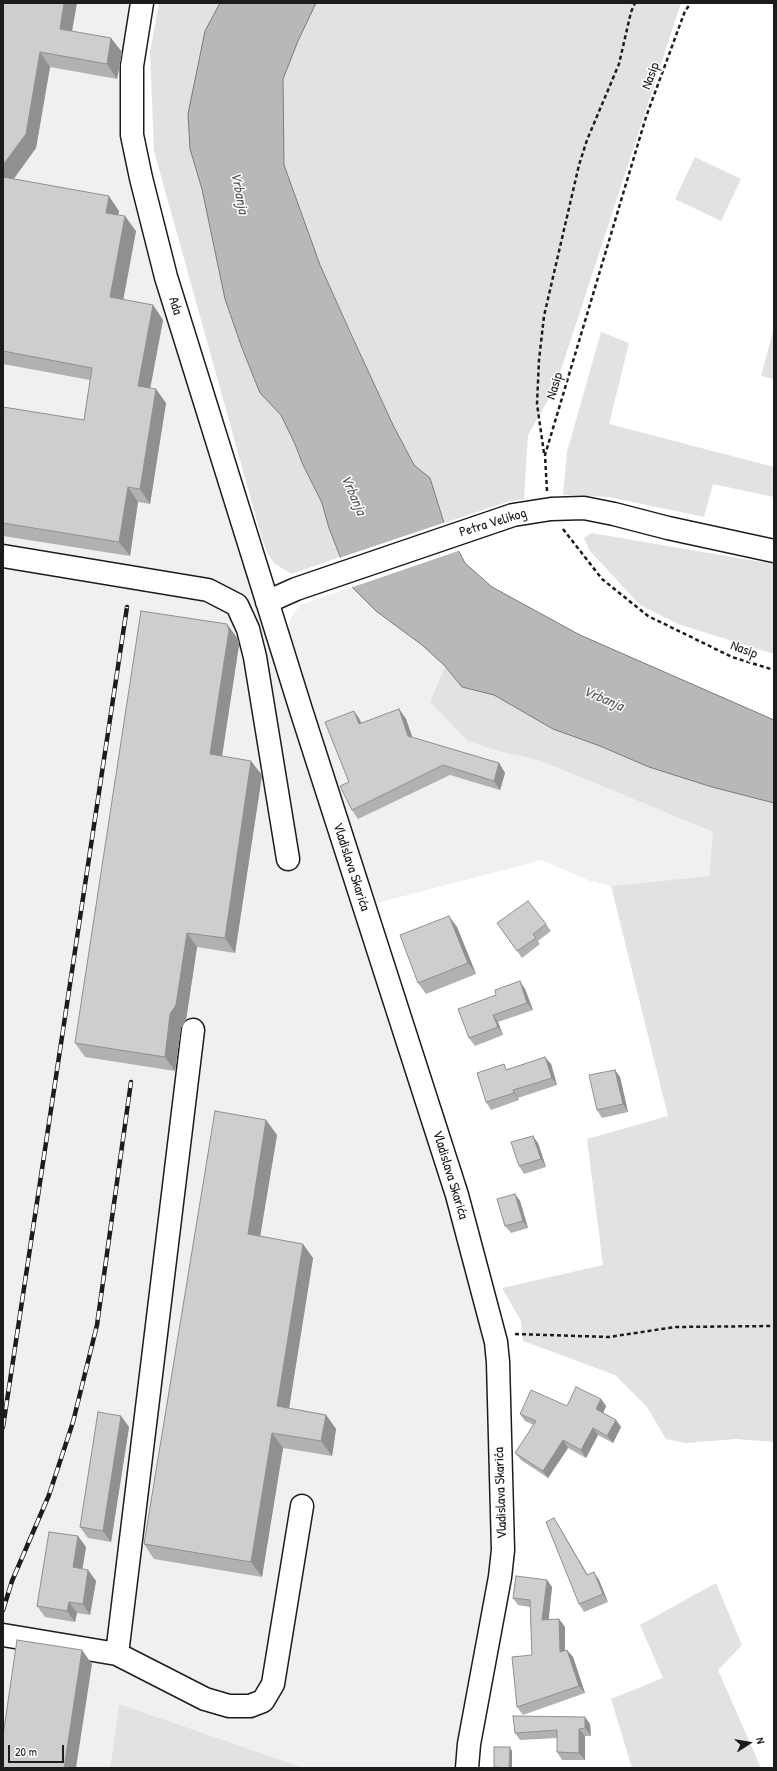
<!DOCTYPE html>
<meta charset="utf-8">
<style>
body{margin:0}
#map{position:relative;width:777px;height:1771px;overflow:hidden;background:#fff;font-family:"Patrick Hand",sans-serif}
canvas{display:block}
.frame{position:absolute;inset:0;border:4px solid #1c1c1c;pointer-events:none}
.north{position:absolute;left:729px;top:1723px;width:40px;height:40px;-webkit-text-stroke:3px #fff;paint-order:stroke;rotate:78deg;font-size:11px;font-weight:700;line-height:16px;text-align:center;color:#1c1c1c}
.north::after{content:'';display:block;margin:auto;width:14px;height:18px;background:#1c1c1c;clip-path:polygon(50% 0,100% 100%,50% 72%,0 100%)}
.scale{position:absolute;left:8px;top:1745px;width:56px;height:18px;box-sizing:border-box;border:2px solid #1c1c1c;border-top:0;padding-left:5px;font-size:12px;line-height:14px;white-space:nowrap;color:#1c1c1c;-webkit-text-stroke:3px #fff;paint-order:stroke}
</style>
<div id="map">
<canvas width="777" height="1771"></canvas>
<div class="frame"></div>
<div class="north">N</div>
<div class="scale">20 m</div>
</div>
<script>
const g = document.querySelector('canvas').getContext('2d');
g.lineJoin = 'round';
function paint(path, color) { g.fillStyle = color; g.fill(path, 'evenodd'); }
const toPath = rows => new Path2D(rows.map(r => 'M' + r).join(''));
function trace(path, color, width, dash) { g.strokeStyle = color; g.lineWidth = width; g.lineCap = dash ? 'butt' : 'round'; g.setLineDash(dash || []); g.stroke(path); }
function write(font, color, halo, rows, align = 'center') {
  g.font = font + ' "Patrick Hand",sans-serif'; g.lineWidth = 3; g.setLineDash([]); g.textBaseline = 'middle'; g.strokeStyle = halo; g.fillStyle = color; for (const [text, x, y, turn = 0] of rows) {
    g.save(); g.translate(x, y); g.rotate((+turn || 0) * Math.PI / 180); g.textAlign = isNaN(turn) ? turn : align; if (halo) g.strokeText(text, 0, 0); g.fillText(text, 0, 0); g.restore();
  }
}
const built = toPath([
 [3,3,142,3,132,135,491,1320,503,1550,467,1768,304,1768,119,1704,110,1768,3,1768],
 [352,587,376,611,422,645,445,666,430,702,502,752,539,760,713,832,709,876,611,886,590,881,542,860,373,904,289,637,288,628,290,619,300,605]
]);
const green = toPath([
 [159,3,220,3,205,31,190,149,202,189,225,299,242,348,260,393,281,415,295,444,303,465,322,503,329,528,340,557,291,574,274,563,268,554,262,539,154,151,150,52],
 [316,3,681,3,555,388,528,435,524,499,507,502,444,523,430,478,414,465,393,425,320,265,284,165,283,79,298,41],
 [695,157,741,179,721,221,675,199],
 [774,328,774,379,761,376],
 [601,332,629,343,609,424,774,467,774,497,713,484,704,517,609,497,563,495,567,452],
 [591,533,774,564,774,654,678,624,640,605,590,551,584,538],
 [445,666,462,687,494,695,553,729,600,746,649,767,712,787,774,803,774,1442,736,1439,686,1443,666,1439,647,1407,615,1375,523,1341,521,1321,502,1288,603,1265,587,1139,668,1116,611,886,709,876,713,832,539,760,502,752,468,741,430,702],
 [716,1583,742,1645,718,1670,761,1768,632,1768,611,1699,663,1678,640,1625],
 [119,1704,148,1714,304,1768,110,1768]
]);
const water = toPath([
 [220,3,316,3,298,41,283,79,284,165,320,265,351,334,393,425,414,465,430,478,444,523,465,563,492,587,580,635,774,720,774,803,712,787,649,767,600,746,553,729,494,695,462,687,445,666,422,645,376,611,352,587,329,528,322,503,303,465,295,444,281,415,260,393,242,348,225,299,202,189,190,149,188,114,205,31,220,3]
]);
const pier = toPath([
 [446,522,461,550,350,588,339,558]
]);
const path = toPath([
 [544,453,537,404,539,360,544,316,579,165,587,140,619,64,631,12,635,3],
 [547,491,545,455,646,117,685,11,691,3],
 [563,529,602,579,648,616,732,657,774,670],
 [515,1334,609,1337,675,1327,774,1326]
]);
const minor = toPath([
 [142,3,132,66,132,135,141,178,166,277,301,710,457,1195,496,1342,498,1362,503,1550,500,1577,469,1744,467,1768],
 [3,556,208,590,237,605,248,629,255,657,288,859],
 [267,602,296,589,513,515,551,509,584,508,614,514,668,528,774,551],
 [3,1635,117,1654,193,1030],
 [117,1654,205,1699,229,1706,250,1706,263,1701,273,1684,302,1506]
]);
const rail = toPath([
 [3,1427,127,607],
 [3,1610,12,1581,49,1495,73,1422,97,1325,131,1082]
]);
const wall = toPath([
 [3,3,72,31,122,52,117,79,50,67,36,148,14,179,119,211,118,215,136,231,123,300,153,305,163,320,150,388,166,403,150,504,138,502,130,556,3,536,3,407,84,420,90,380,3,364],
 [238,639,239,645,222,756,262,775,235,953,197,947,186,1020,181,1028,175,1071,85,1057,75,1043],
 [399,709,406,719,412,737,499,763,505,773,500,790,450,775,358,819,352,810,349,782,354,711,360,720,361,723],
 [497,923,546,924,551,931,538,941,540,944,522,958],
 [457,927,476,974,426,994,418,983],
 [525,989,533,1010,498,1022,503,1035,475,1046,469,1038,458,1009],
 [551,1064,557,1085,518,1098,519,1100,491,1110,486,1102,507,1069],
 [615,1070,620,1077,628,1112,602,1118,597,1110],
 [266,1120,277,1135,260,1236,313,1258,289,1408,326,1415,336,1429,332,1456,283,1448,262,1577,154,1559,144,1544],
 [538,1143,546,1167,524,1174,519,1166],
 [515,1194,520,1201,528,1228,511,1233,505,1226],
 [601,1399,606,1406,603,1413,616,1420,621,1427,613,1443,598,1435,586,1458,568,1448,548,1478,521,1460,515,1453,534,1425,525,1421,520,1414,567,1406],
 [121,1416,129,1427,111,1542,88,1538,80,1527],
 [559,1526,588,1575,599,1580,608,1602,584,1612,579,1604],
 [86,1547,82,1569,96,1581,90,1615,77,1613,75,1622,45,1617,37,1606],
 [547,1580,552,1587,548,1620,559,1619,565,1627,565,1650,567,1650,573,1657,585,1693,523,1715,517,1707,532,1655,530,1607,518,1605,513,1598],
 [590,1724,591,1736,585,1736,585,1760,562,1760,557,1752,557,1738,520,1740,515,1733]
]);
const shadedWall = toPath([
 [64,3,77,3,70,43,60,29],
 [111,38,122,52,117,79,107,64],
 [40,52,50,67,36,148,5,190,3,186,3,165],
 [109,196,119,211,116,227,106,213],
 [125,216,136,231,121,312,110,297],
 [153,305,163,320,148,400,138,386],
 [156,389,166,403,150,504,140,489],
 [128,487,138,502,130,556,119,542],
 [227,624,238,639,239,645,220,769,210,754],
 [399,709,406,719,415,745,408,736],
 [354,711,360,720,365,733,359,724],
 [251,761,262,775,235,953,225,938],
 [499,763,505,773,500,790,494,781],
 [449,916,457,927,476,974,468,963],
 [187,933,197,947,186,1020,181,1028,175,1071,165,1057,170,1014],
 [520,981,525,989,533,1010,527,1003],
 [493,1015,498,1022,503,1035,498,1027],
 [545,1057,551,1064,557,1085,552,1078],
 [615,1070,620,1077,628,1112,623,1104],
 [513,1090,518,1098,519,1100,514,1093],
 [266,1120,277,1135,258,1249,248,1234],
 [533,1136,538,1143,546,1167,541,1159],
 [515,1194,520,1201,528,1228,523,1221],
 [303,1244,313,1258,287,1421,277,1406],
 [601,1399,606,1406,602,1416,596,1409],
 [326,1415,336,1429,332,1456,321,1441],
 [121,1416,129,1427,111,1542,103,1531],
 [616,1420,621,1427,613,1443,607,1436],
 [593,1428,598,1435,586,1458,581,1450],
 [272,1433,283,1448,262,1577,251,1562],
 [563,1440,568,1448,548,1478,543,1471],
 [554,1518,559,1526,592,1583,587,1575],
 [78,1536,86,1547,81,1578,73,1567],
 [88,1570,96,1581,90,1615,83,1604],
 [594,1572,599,1580,608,1602,603,1594],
 [547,1580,552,1587,548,1627,542,1620],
 [69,1602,77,1613,75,1622,67,1611],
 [559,1619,565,1627,565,1660,560,1652],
 [82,1650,92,1664,76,1768,64,1768],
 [567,1650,573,1657,585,1693,579,1686],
 [585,1717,590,1724,591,1736,585,1728],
 [579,1729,585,1736,585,1760,579,1753],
 [510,1747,512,1751,512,1768,509,1768]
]);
const building = toPath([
 [3,3,64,3,60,29,111,38,107,64,40,52,26,134,3,165,3,3],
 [3,177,109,196,106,213,125,216,110,297,153,305,138,386,156,389,140,489,128,487,119,542,3,523,3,407,84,420,92,368,3,351,3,177],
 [141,611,227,624,229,630,210,754,251,761,225,938,187,933,176,1005,170,1014,165,1057,75,1043,141,611],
 [399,709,408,736,499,763,494,781,443,765,352,810,340,786,349,782,325,722,354,711,359,724,399,709],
 [528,901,546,924,533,934,536,938,517,951,497,923,528,901],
 [449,916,468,963,418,983,400,935,449,916],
 [520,981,527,1003,493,1015,498,1027,469,1038,458,1009,496,995,495,990,520,981],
 [545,1057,552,1078,513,1090,514,1093,486,1102,477,1073,504,1064,506,1070,545,1057],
 [615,1070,623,1104,597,1110,589,1075,615,1070],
 [215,1111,266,1120,248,1234,303,1244,277,1406,326,1415,321,1441,272,1433,251,1562,144,1544,215,1111],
 [533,1136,541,1159,519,1166,511,1142,533,1136],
 [515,1194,523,1221,505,1226,497,1199,515,1194],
 [576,1387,601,1399,596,1409,616,1420,607,1436,593,1428,581,1450,563,1440,543,1471,515,1453,536,1421,520,1414,531,1390,567,1406,576,1387],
 [98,1412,121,1416,103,1531,80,1527,98,1412],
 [554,1518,587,1575,594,1572,603,1594,579,1604,546,1522,554,1518],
 [49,1532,78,1536,73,1567,88,1570,83,1604,69,1602,67,1611,37,1606,49,1532],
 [516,1576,547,1580,542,1620,559,1619,560,1652,567,1650,579,1686,517,1707,512,1657,532,1655,530,1600,513,1598,516,1576],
 [17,1640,82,1650,64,1768,3,1768,3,1736,17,1640],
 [513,1716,585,1717,585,1728,579,1729,579,1753,557,1752,557,1730,515,1733,513,1716],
 [494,1747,510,1747,509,1768,494,1767,494,1747]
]);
const streetNames = [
 ["Nasip",651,76,-70],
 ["Ada",175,306,73],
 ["Nasip",555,386,-73],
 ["Petra Velikog",493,523,-17],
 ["Nasip",744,650,20],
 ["Vladislava Skarića",351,867,72],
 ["Vladislava Skarića",450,1175,73],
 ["Vladislava Skarića",501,1493,-92]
];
const waterNames = [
 ["Vrbanja",239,193,79],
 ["Vrbanja",353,495,66],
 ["Vrbanja",603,699,23]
];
paint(built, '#f0f0f0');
paint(green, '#e2e2e2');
paint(water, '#b8b8b8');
trace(water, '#7a7a7a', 1);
paint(pier, '#fff');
trace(minor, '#1c1c1c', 25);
trace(path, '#1c1c1c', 2.5, [4, 3]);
trace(minor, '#fff', 22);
trace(rail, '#1c1c1c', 4.5);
trace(rail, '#fff', 3, [9]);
paint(wall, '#b1b1b1');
paint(shadedWall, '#909090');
paint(building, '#cecece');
trace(building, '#909090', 1);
write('14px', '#1c1c1c', '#fff', streetNames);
write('italic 15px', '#5a5a5a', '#fff', waterNames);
</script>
